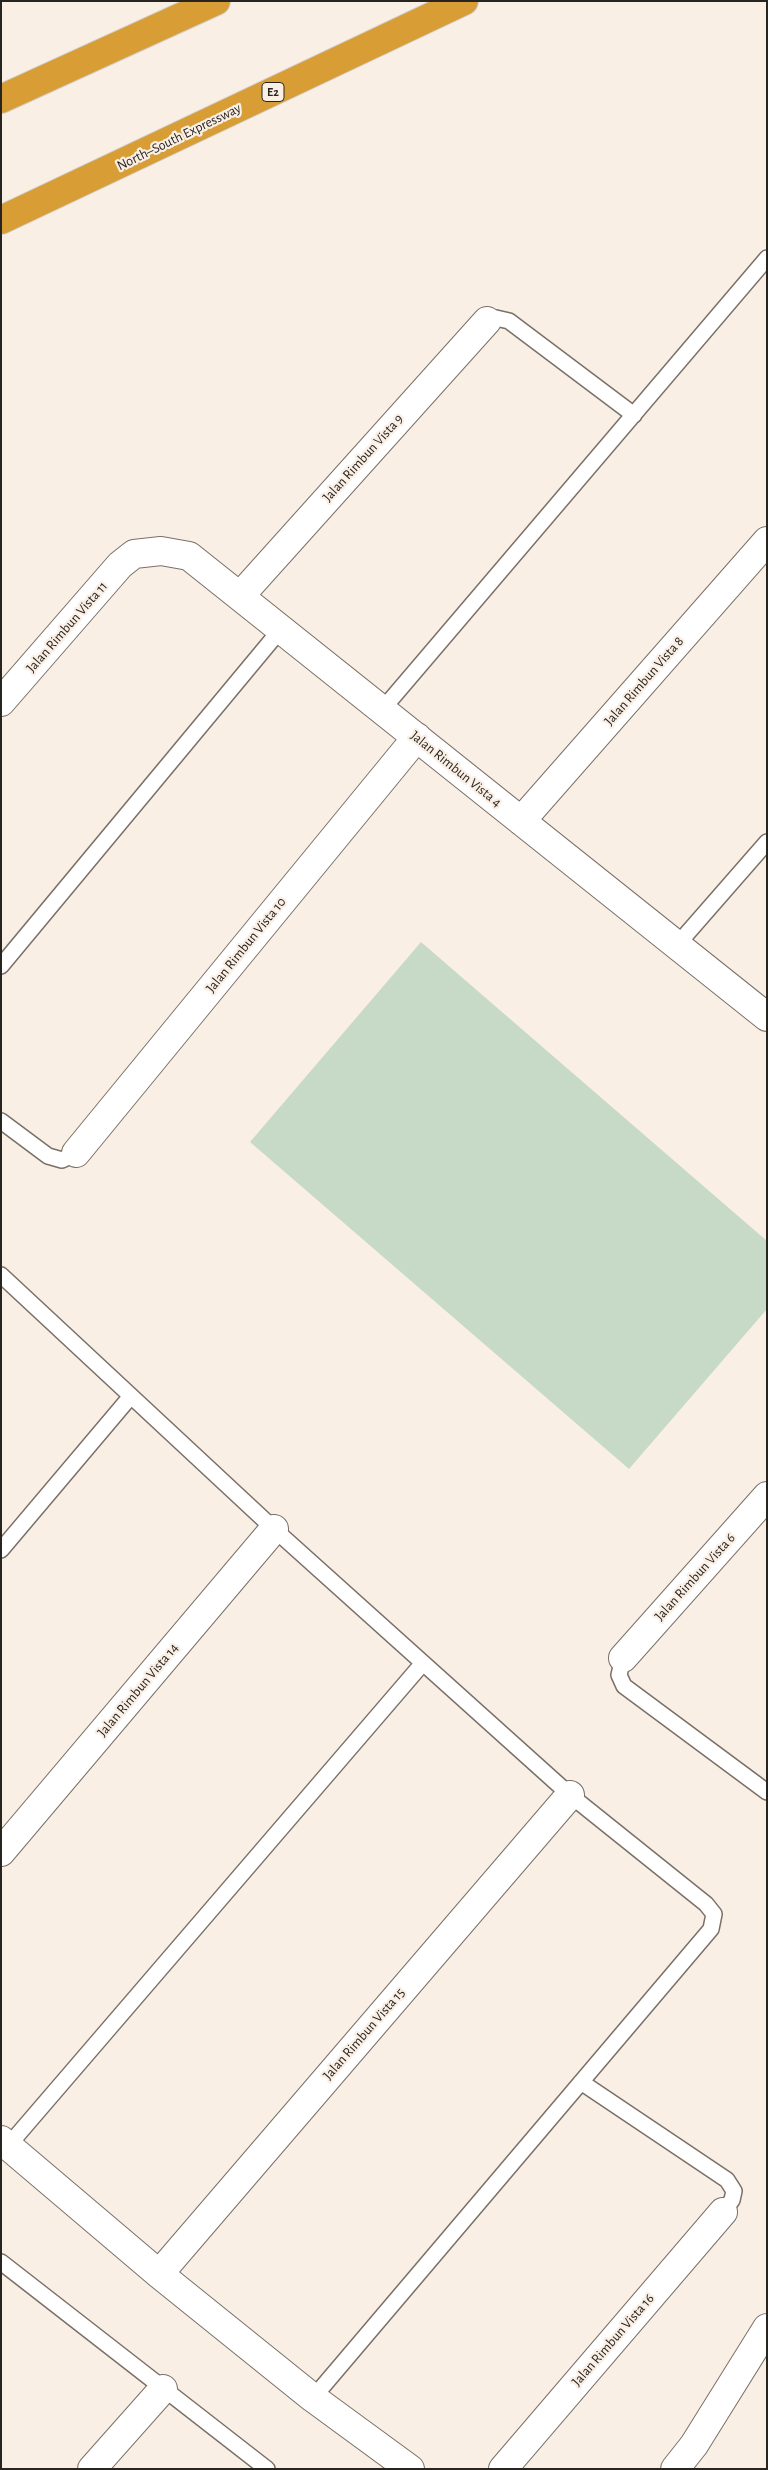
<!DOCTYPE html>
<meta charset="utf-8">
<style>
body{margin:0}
#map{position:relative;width:768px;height:2470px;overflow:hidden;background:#faefe5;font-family:"Alegreya Sans",sans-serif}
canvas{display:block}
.frame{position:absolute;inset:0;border:2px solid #282420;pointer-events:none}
</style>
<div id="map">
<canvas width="768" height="2470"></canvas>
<div class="frame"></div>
</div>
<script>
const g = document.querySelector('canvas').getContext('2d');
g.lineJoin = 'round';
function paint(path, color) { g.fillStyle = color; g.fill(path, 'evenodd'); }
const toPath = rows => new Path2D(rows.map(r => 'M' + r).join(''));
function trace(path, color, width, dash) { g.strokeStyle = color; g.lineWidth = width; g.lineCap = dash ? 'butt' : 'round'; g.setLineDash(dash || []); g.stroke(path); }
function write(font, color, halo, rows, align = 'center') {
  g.font = font + ' "Alegreya Sans",sans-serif'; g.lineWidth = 4.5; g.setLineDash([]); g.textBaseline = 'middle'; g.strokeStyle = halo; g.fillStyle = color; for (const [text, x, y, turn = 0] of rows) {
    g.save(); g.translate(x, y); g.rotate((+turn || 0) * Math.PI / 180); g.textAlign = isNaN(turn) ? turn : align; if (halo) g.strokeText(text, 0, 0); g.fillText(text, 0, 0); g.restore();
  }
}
const green = toPath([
 [421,942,767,1241,767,1309,629,1469,250,1142]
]);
const lane = toPath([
 [487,321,496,318,509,321,634,415],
 [382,710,767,258],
 [677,945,767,842],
 [1,966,281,629],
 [1,1121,48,1156,62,1160,76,1153],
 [1,1275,274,1529,570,1795,706,1904,714,1914,711,1929,313,2398],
 [1,1550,131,1396],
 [623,1658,619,1675,624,1686,767,1792],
 [581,2082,727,2180,734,2191,732,2200,723,2212],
 [8,2146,423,1663],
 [1,2262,267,2469]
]);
const street = toPath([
 [240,596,487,321],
 [1,702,120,565,134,554,161,551,189,556,767,1017],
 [521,821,767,541],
 [76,1153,417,737],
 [623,1658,767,1496],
 [1,1852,274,1529],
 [1,2140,159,2274,313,2398,410,2469],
 [159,2274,570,1795],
 [92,2469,163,2389],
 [503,2469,723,2212],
 [675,2469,694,2445,767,2328]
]);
const highway = toPath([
 [1,99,216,1],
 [1,220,464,1]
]);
const shields = [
 [273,92,22]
];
const shieldNames = [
 ["E2",273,92]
];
const streetNames = [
 ["North–South Expressway",179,137,-26],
 ["Jalan Rimbun Vista 9",363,458,-48],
 ["Jalan Rimbun Vista 11",67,627,-49],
 ["Jalan Rimbun Vista 8",644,681,-49],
 ["Jalan Rimbun Vista 4",456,769,39],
 ["Jalan Rimbun Vista 10",246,945,-51],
 ["Jalan Rimbun Vista 6",695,1577,-48],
 ["Jalan Rimbun Vista 14",138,1690,-50],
 ["Jalan Rimbun Vista 15",364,2034,-49],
 ["Jalan Rimbun Vista 16",613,2340,-49]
];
paint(green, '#c7dac7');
trace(lane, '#7a7067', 18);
trace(street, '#7a7067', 30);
trace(highway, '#d0cfce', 30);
trace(lane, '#fff', 15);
trace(street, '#fff', 28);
trace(highway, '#d89e35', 28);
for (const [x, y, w] of shields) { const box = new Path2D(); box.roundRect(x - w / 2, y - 9.5, w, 19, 4); g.fillStyle = '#faefe5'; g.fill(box); trace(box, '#282420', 1); }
write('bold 12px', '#282420', null, shieldNames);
write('14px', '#282420', '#faefe5', streetNames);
</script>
